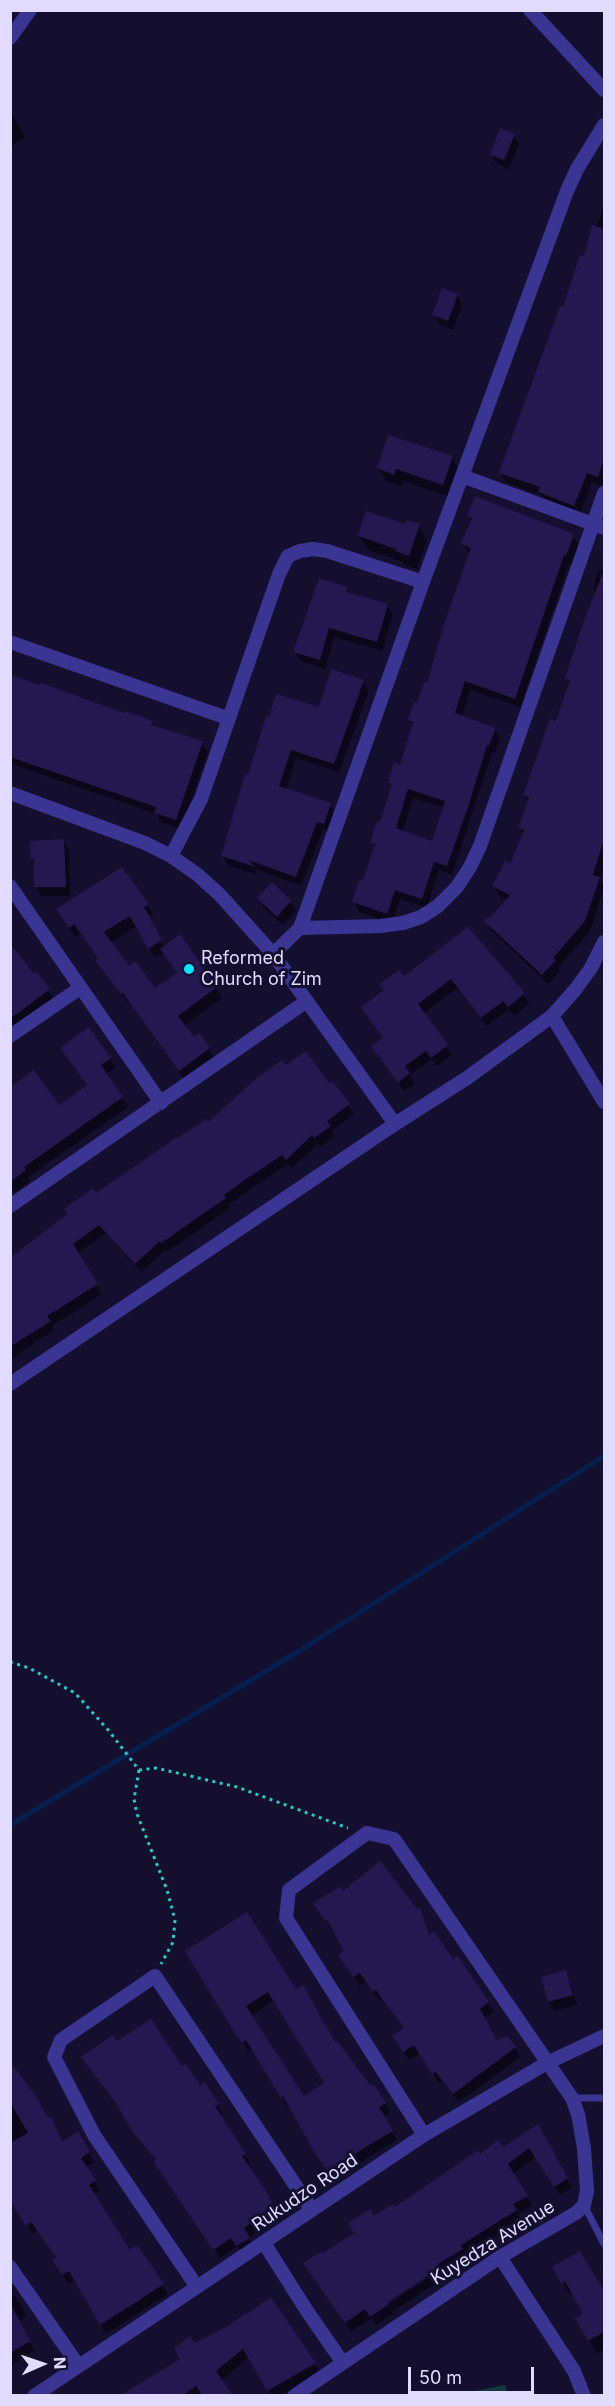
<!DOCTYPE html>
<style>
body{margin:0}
#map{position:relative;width:615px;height:2406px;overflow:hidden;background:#140f2e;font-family:Inter,sans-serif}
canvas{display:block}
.frame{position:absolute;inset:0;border:12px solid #e0dbff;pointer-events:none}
.north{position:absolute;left:12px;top:2334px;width:60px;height:60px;-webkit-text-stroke:4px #140f2e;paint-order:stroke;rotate:87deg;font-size:16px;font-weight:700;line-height:24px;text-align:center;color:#e0dbff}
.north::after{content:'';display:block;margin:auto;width:21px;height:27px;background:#e0dbff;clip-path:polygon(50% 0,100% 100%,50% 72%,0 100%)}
.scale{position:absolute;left:408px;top:2367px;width:126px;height:27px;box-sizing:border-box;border:3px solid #e0dbff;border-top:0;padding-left:8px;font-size:18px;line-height:21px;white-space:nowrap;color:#e0dbff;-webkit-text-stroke:4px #140f2e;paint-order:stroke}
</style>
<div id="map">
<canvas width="615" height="2406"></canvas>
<div class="frame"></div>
<div class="north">N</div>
<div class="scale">50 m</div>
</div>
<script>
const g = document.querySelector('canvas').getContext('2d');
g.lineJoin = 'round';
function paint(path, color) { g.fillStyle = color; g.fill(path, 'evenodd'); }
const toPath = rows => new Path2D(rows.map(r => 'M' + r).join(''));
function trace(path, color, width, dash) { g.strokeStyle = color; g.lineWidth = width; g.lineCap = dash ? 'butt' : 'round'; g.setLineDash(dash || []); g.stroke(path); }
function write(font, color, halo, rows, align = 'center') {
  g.font = font + ' Inter,sans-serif'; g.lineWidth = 6; g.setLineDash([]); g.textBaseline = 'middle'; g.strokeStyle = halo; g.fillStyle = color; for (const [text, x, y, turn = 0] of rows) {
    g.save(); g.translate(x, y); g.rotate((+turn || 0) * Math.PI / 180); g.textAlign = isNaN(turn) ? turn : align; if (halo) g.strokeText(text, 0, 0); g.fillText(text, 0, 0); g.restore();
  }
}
const green = toPath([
 [505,2385,508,2395,454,2395]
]);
const shadow = toPath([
 [10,111,25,137,10,147],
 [514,135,519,145,509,169,497,164,491,155],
 [604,206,604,486,592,482,580,515,545,502,541,495,506,483,501,473],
 [457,295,462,304,453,330,439,324,434,315],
 [452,457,459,470,450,497,403,481,401,487,386,481,378,468],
 [469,516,573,536,579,545,571,565,569,564,520,707,470,690,462,717,495,729,500,738,494,754,492,753,452,875,439,870,427,908,400,899,392,923,359,912,354,902,364,883,375,848,372,842,381,824,393,787,390,782,401,767,413,727,410,720,428,685,470,554,463,544,472,522],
 [413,798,445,808,433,843,403,832],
 [419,525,427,540,417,569,405,565,403,562,368,550,359,536],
 [599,569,604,571,604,865,600,879,604,888,590,931,558,968,560,971,548,984,491,930,486,921,507,900,499,896,494,886,511,866,524,834,520,828,529,802,525,795,557,723,570,684,567,678,596,594,593,589],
 [347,588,351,595,387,605,393,615,382,651,334,637,325,669,300,661,295,652],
 [10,676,152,722,155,728,202,743,208,752,181,829,161,822,157,814,22,768,10,762],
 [363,681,369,691,339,772,296,758,286,790,330,804,335,813,329,832,323,830,301,886,255,869,258,875,228,866,223,856,249,777,320,709],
 [64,841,69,850,70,896,41,896,35,886,35,864,32,859],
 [259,898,290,902,296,911,283,925,264,908],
 [147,904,153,914,148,918,164,947,180,936,222,998,184,1026,193,1039,209,1049,214,1059,185,1080,130,1002,128,1003,103,970,97,960,99,959,81,933,75,937,64,920],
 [137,926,155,958,164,953,178,974,155,990,129,968,110,943],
 [468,929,523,994,529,1003,515,1016,509,1009,487,1026,457,988,423,1014,452,1055,437,1066,432,1059,410,1075,415,1084,404,1091,378,1056,404,979],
 [10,940,16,950,15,951,33,977,48,990,54,1000,10,1034],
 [67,1057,110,1058,115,1068,106,1074,128,1107,28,1177,30,1181,15,1192,10,1188,10,1089,58,1108,88,1086],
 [285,1067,328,1085,348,1105,354,1114,332,1131,335,1136,321,1147,318,1144,292,1168,288,1164,251,1189,228,1205,230,1208,167,1252,166,1250,141,1272,106,1233,77,1254,102,1294,52,1326,55,1331,35,1342,10,1361,10,1260,96,1195,207,1125],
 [343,1893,417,1912,420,1910,430,1936,453,1961,457,1958,488,2003,494,2012,484,2019,496,2042,515,2048,520,2057,459,2102,442,2080,439,2083,420,2053,409,2060,400,2046,405,2029,383,1998,379,2000,366,1981,360,1986,345,1965,346,1951,334,1929,332,1930,321,1913],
 [187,1951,296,1991,335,2044,385,2104,390,2113,383,2117,397,2140,367,2158,335,2181,324,2165,290,2105,287,2106,252,2049,249,2051,241,2041],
 [274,2000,326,2084,304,2098,251,2016],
 [565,1972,570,1981,577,2005,554,2011,549,2002],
 [117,2043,181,2068,199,2087,204,2084,223,2114,220,2116,250,2163,247,2165,278,2217,248,2238,254,2248,243,2255,238,2246,220,2258,160,2171,156,2161,140,2140,123,2112],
 [10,2069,62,2143,77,2133,94,2162,86,2168,100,2190,93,2195,129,2252,136,2247,168,2294,106,2334,75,2279,68,2284,59,2269,57,2258,38,2231,33,2234,10,2200],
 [537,2126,572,2188,560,2195,536,2157,513,2174,532,2206,518,2214,521,2220,465,2255,467,2259,442,2274,444,2278,392,2312,393,2314,376,2325,372,2318,351,2331,305,2264,322,2255,374,2218,394,2209,480,2156,503,2149],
 [442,2265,442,2269,382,2308,380,2305],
 [554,2267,593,2274,604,2292,604,2349,597,2354,577,2318,585,2314,573,2293,570,2295],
 [13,2293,27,2316,19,2321,34,2351,10,2366,10,2294],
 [229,2327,314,2363,320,2373,281,2396,272,2396,249,2357,221,2381,232,2396,122,2396,182,2359,194,2345]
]);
const stream = toPath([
 [10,1825,296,1653,604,1456]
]);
const building = toPath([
 [500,128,515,134,504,160,490,155],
 [592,225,604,229,604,459,598,477,587,473,574,506,538,492,540,487,499,473,560,306,563,307,580,255,584,256],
 [442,288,458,294,448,321,432,315],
 [388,435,453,456,443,485,396,469,394,475,377,468],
 [475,496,574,534,566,556,564,555,515,699,465,681,455,713,496,728,489,746,487,745,468,807,447,866,434,862,422,899,395,890,387,914,352,902,359,880,363,881,375,844,370,843,377,821,380,822,392,784,388,782,394,763,400,765,413,722,408,720,414,702,417,703,424,682,427,683,446,618,471,548,461,544,472,518,467,516],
 [408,789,445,801,432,841,396,828],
 [366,511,405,524,407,520,420,524,409,556,395,551,396,549,358,536],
 [604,570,604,839,593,875,600,877,585,921,553,958,556,960,542,975,484,921,495,912,510,895,492,886,505,861,510,864,524,830,518,828,529,797,523,795,550,719,556,721,570,680,565,678,583,623],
 [319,578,348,587,347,592,388,604,377,642,329,628,320,660,293,652],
 [331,669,364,680,334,764,291,750,279,786,331,803,324,824,317,822,296,877,248,860,256,867,221,856,245,774,248,775,266,716,269,717,276,694,319,707],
 [10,675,40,685,41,683,124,713,125,711,153,721,151,725,203,741,176,820,154,813,156,807,10,757],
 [64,839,66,887,34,887,34,859,31,859,30,841],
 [122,867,149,904,144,907,162,940,148,949,130,916,104,932,129,966,135,961,155,988,177,973,160,949,180,934,217,987,178,1016,194,1037,199,1033,210,1048,179,1071,123,993,121,994,95,960,98,958,74,924,69,928,56,909],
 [272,882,291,901,277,917,257,898],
 [468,927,525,993,508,1007,503,1001,481,1018,451,979,418,1004,448,1045,431,1058,426,1051,405,1066,410,1073,398,1083,371,1046,383,1038,361,1007,384,990,379,984,399,970,404,976],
 [10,943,34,974,37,972,50,989,10,1019],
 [89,1027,111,1058,101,1065,123,1097,24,1167,26,1170,10,1182,10,1087,34,1070,59,1105,87,1085,60,1048],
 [306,1051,329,1083,332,1081,350,1104,327,1121,331,1126,314,1138,312,1135,286,1160,282,1155,245,1180,224,1195,226,1198,161,1243,160,1241,135,1264,99,1225,73,1244,98,1284,47,1316,51,1321,10,1347,10,1258,67,1214,64,1209,93,1188,96,1193,177,1137,178,1138,206,1119,208,1122,259,1076,282,1060,286,1065],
 [380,1861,418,1910,420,1908,429,1935,434,1931,453,1959,458,1956,489,2002,480,2009,497,2040,507,2036,516,2047,453,2094,436,2072,432,2074,414,2045,403,2052,392,2036,404,2028,376,1990,373,1992,360,1973,353,1977,338,1955,344,1951,327,1920,326,1922,313,1903,340,1887,343,1891],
 [247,1912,296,1989,303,1985,335,2042,337,2041,371,2086,374,2085,386,2103,379,2107,393,2131,362,2149,329,2173,316,2155,283,2096,281,2098,246,2040,242,2043,234,2032,185,1951],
 [268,1992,324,2083,304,2096,246,2006],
 [566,1970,573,1995,548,2002,541,1977],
 [151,2019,182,2066,186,2064,200,2085,205,2082,219,2104,215,2106,246,2154,242,2156,265,2189,274,2207,244,2228,250,2238,236,2246,231,2238,213,2250,153,2161,156,2160,132,2131,116,2103,81,2057,113,2035,117,2041],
 [10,2062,35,2095,48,2118,51,2117,62,2142,78,2131,90,2152,81,2158,96,2180,89,2185,130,2250,137,2245,164,2284,100,2325,69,2271,62,2275,52,2260,56,2257,31,2222,26,2226,10,2200,10,2143,28,2133,10,2102],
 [538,2124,568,2178,554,2187,529,2148,508,2164,528,2196,513,2204,517,2210,461,2245,463,2249,438,2264,440,2268,388,2302,389,2304,370,2317,365,2309,345,2323,303,2263,322,2251,323,2253,354,2233,348,2223,370,2209,374,2216,393,2204,395,2207,478,2150,480,2154,498,2140,503,2147],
 [580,2251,604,2291,604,2332,588,2341,575,2318,583,2314,565,2281,561,2283,552,2267],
 [271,2297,316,2363,267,2391,243,2349,216,2371,233,2396,203,2396,196,2386,182,2396,119,2396,180,2359,174,2348,190,2336,195,2343,228,2326,246,2313,247,2314],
 [10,2303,30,2341,10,2353]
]);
const path = toPath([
 [10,1662,29,1668,75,1693,109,1731,139,1770,134,1799,137,1814,167,1890,175,1920,173,1942,161,1964],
 [139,1770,156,1768,237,1787,348,1828]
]);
const service = toPath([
 [572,2098,604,2098],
 [584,2205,604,2244]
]);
const minor = toPath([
 [530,10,604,90],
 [10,38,30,10],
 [462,476,604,528],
 [10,642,227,718],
 [10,793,145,843,171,856,198,875,220,895,273,954,395,1124],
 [171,856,201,799,279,574,288,556,300,551,313,549,327,551,423,582],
 [10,886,161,1103],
 [300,928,381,926,403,923,421,917,438,906,457,887,470,867,480,846,604,493],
 [273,954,300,928,423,582,567,191,577,169,604,125],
 [552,1016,604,1102],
 [10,1036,80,988],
 [10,1206,307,1001],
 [10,1384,395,1124,467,1078,552,1016,575,990,591,968,604,942],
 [264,2243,307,2311,343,2363],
 [500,2257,574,2371,584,2396],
 [10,2267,78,2365],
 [197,2287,94,2135,54,2057,61,2040,155,1976,312,2210],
 [34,2396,424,2135,547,2063,604,2036],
 [294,2396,500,2257,576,2213,584,2205,587,2191,584,2148,578,2114,572,2098,394,1839,367,1833,289,1890,286,1918,424,2135]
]);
const markers = [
 [189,969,6,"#07e2ff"]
];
const poiNames = [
 ["Reformed",201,959],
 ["Church of Zim",201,980]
];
const streetNames = [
 ["Rukudzo Road",305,2193,-34],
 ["Kuyedza Avenue",493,2243,-32]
];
paint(green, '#113938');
paint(shadow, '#0007');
trace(stream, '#051f51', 5);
paint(building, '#251851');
trace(path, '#23ccc4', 3, [3, 4.5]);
trace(service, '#3a3592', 7);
trace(minor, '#3a3592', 14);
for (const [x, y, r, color] of markers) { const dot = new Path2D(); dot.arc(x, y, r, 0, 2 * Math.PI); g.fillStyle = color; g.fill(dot); trace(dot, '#140f2e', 2); }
write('18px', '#e0dbff', '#140f2e', poiNames, 'left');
write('18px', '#e0dbff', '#140f2e', streetNames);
</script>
